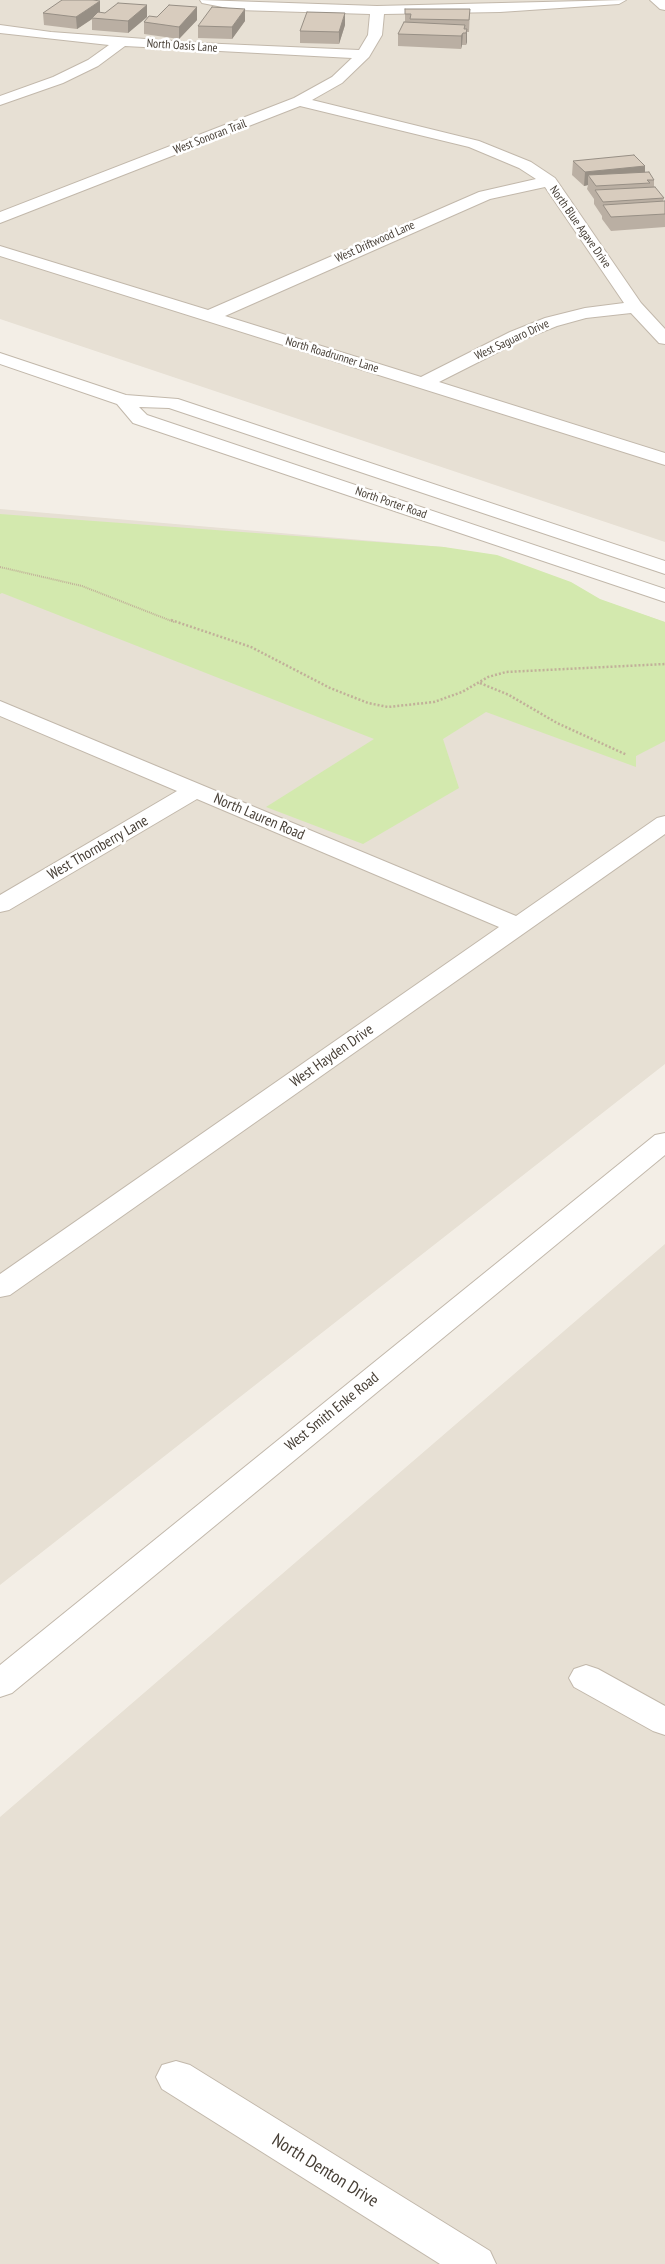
<!DOCTYPE html>
<style>
body{margin:0}
canvas{display:block;background:#f3eee6}
</style>
<canvas width="665" height="2264"></canvas>
<script>
const g = document.querySelector('canvas').getContext('2d');
g.lineJoin = 'round';
function paint(path, color) { g.fillStyle = color; g.fill(path, 'evenodd'); }
const toPath = rows => new Path2D(rows.map(r => 'M' + r).join(''));
function trace(path, color, width, dash) { g.strokeStyle = color; g.lineWidth = width; g.lineCap = dash ? 'butt' : 'round'; g.setLineDash(dash || []); g.stroke(path); }
function write(font, color, halo, rows, align = 'center') {
  g.font = font + ' "PT Sans Narrow",sans-serif'; g.lineWidth = 5; g.setLineDash([]); g.textBaseline = 'middle'; g.strokeStyle = halo; g.fillStyle = color; for (const [text, x, y, turn = 0] of rows) {
    g.save(); g.translate(x, y); g.rotate((+turn || 0) * Math.PI / 180); g.textAlign = isNaN(turn) ? turn : align; if (halo) g.strokeText(text, 0, 0); g.fillText(text, 0, 0); g.restore();
  }
}
const residential = toPath([
 [0,0,665,0,665,542,0,319],
 [0,509,444,547,665,622,665,1064,0,1585],
 [665,1244,665,2264,0,2264,0,1817]
]);
const green = toPath([
 [0,514,444,547,497,555,571,582,600,599,665,622,665,741,636,756,636,767,486,712,443,739,459,788,363,844,266,807,374,739,2,593,0,594]
]);
const pathFar1 = toPath([
 [0,567,82,586,174,622]
]);
const path = toPath([
 [171,620,251,647,330,688,368,703,388,707,434,702,462,692,488,677,506,672,665,664],
 [480,683,509,695,557,723,627,755]
]);
const minor = toPath([
 [200,0,377,6,626,0,619,4,500,12,384,14,382,35,369,57,342,83,312,100,479,141,531,162,555,178,641,303,665,329,665,344,659,343,631,313,586,318,557,326,522,340,439,382,665,453,665,465,0,256,0,246,208,310,479,192,536,179,519,168,469,147,300,106,0,223,0,212,294,98,332,77,352,58,125,46,98,66,63,83,0,105,0,96,53,77,88,60,109,45,0,33,0,25,51,32,199,43,359,50,368,35,370,14,238,10,202,3,200,0],
 [545,187,624,303,585,308,545,318,510,332,421,377,225,316,490,199,545,187],
 [650,0,665,0,665,10,660,9,650,0],
 [0,353,126,395,178,399,665,561,665,574,169,408,139,407,147,415,665,589,665,602,133,423,117,404,0,364,0,353],
 [0,701,516,916,657,818,665,816,665,834,10,1295,0,1297,0,1274,499,927,197,799,9,910,0,912,0,895,177,791,0,716,0,701],
 [665,1133,665,1155,12,1693,0,1697,0,1665,655,1135,665,1133],
 [586,1665,598,1669,665,1706,665,1735,653,1731,574,1687,569,1678,574,1669,586,1665],
 [176,2061,190,2065,490,2251,496,2264,440,2264,162,2089,156,2077,162,2065,176,2061]
]);
const wall = toPath([
 [147,5,147,17,128,33,92,30,92,19,77,29,44,25,43,13,105,13],
 [197,7,197,20,179,39,144,34,144,22,157,17],
 [405,9,470,9,469,32,467,32,467,42,466,45,462,45,461,49,398,46,398,34,405,22],
 [345,13,345,25,339,44,300,43,300,31],
 [245,21,232,39,198,38,198,26],
 [573,161,645,166,645,172,654,180,654,187,664,198,663,201,665,201,665,227,611,231,602,219,602,216,594,204,594,199,587,189,588,185,584,186,572,175]
]);
const shadedWall = toPath([
 [100,1,100,13,92,18,92,19,77,29,76,17],
 [147,5,147,17,128,33,128,21],
 [197,7,197,20,179,39,179,27],
 [245,9,245,21,232,39,232,27],
 [345,13,345,25,339,44,339,32],
 [467,29,467,42,466,45,466,33],
 [463,33,462,45,461,49,461,36],
 [645,166,645,179,588,175,588,185,584,186,585,172]
]);
const building = toPath([
 [62,0,93,0,100,1,76,17,43,13,62,0],
 [118,3,147,5,128,21,92,18,98,12,105,13,118,3],
 [169,5,197,7,179,27,144,22,149,16,157,17,169,5],
 [212,7,245,9,232,27,198,26,212,7],
 [405,9,470,9,469,20,410,19,411,14,405,14,405,9],
 [307,12,345,13,339,32,300,31,307,12],
 [404,22,465,25,464,29,467,29,466,33,463,33,461,36,398,34,404,22],
 [634,155,645,166,585,172,573,161,634,155],
 [649,172,654,180,647,180,650,183,596,186,588,175,649,172],
 [655,187,664,198,603,202,595,190,655,187],
 [665,201,665,214,611,217,603,205,665,201]
]);
const farStreetnames = [
 ["North Oasis Lane",182,46,4],
 ["West Sonoran Trail",210,137,-21],
 ["North Blue Agave Drive",580,227,55],
 ["West Driftwood Lane",375,242,-24],
 ["West Saguaro Drive",512,340,-25],
 ["North Roadrunner Lane",332,355,17],
 ["North Porter Road",391,503,19]
];
const streetNames = [
 ["North Lauren Road",259,817,23],
 ["West Thornberry Lane",98,848,-30],
 ["West Hayden Drive",332,1056,-35],
 ["West Smith Enke Road",332,1412,-39]
];
const nearStreetnames = [
 ["North Denton Drive",325,2171,32]
];
paint(residential, '#e7e0d4');
paint(green, '#d3e9ae');
trace(minor, '#c2b8ab', 2);
trace(pathFar1, '#c1b099', 2, [1, 1]);
trace(path, '#c1b099', 2.5, [2, 2]);
paint(minor, '#fff');
paint(wall, '#baafa3');
paint(shadedWall, '#978f85');
paint(building, '#d8ccbe');
trace(building, '#978f85', 1);
write('12px', '#463e35', '#fff', farStreetnames);
write('15px', '#463e35', '#fff', streetNames);
write('18px', '#463e35', '#fff', nearStreetnames);
</script>
